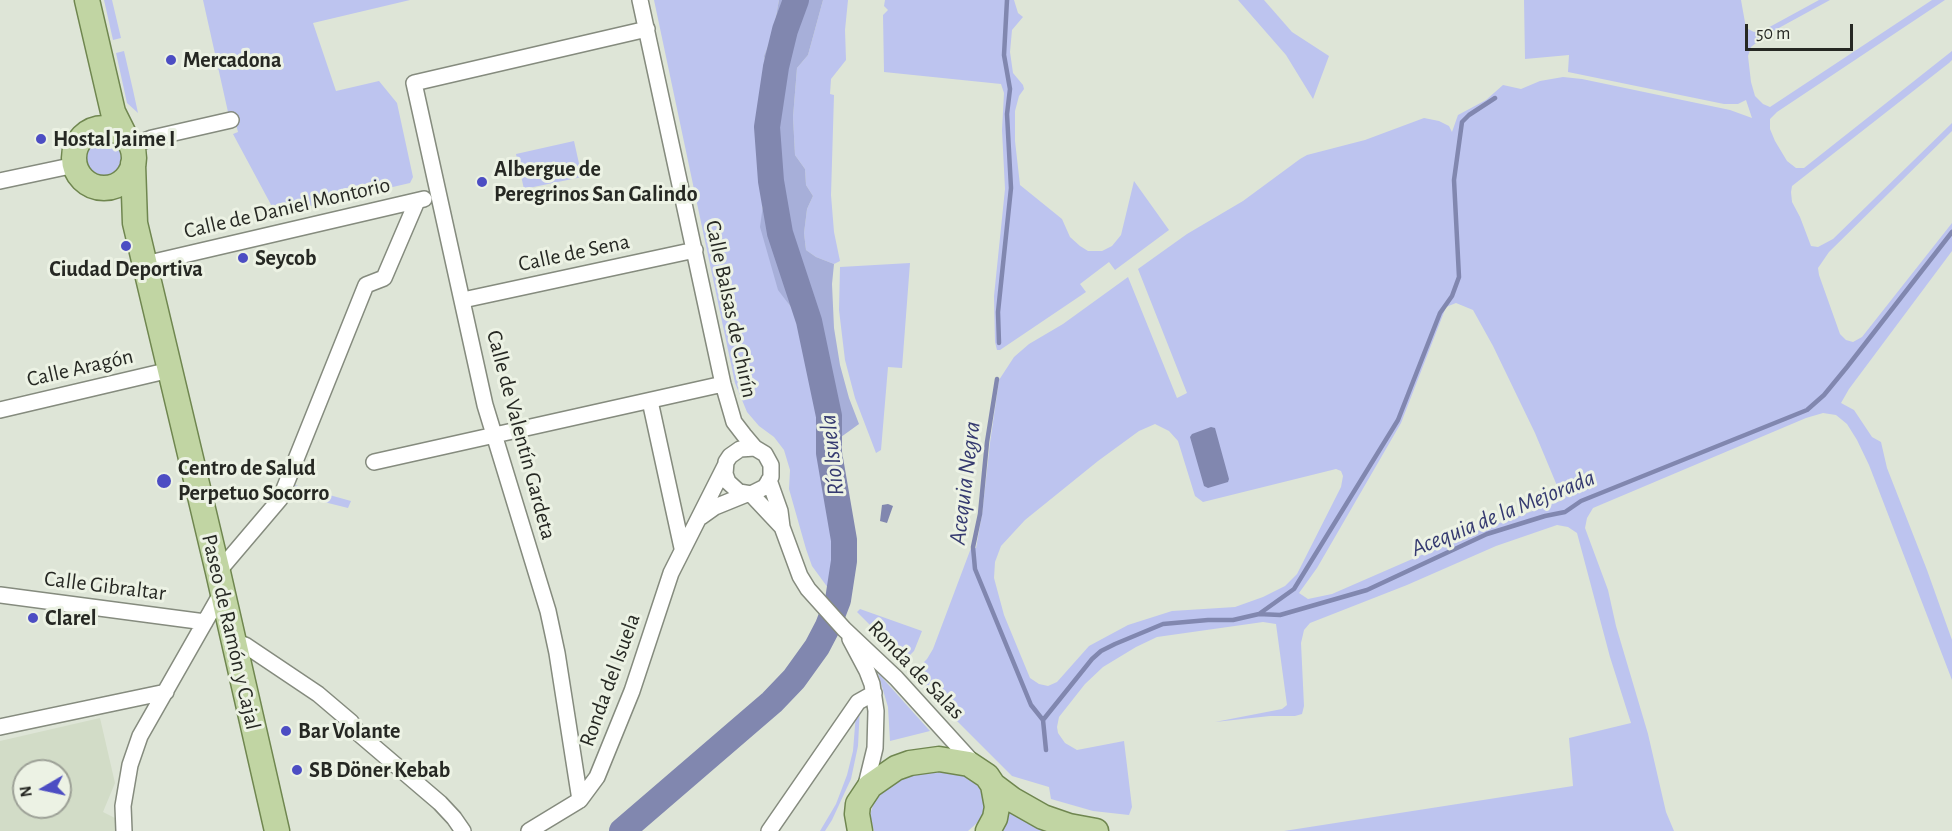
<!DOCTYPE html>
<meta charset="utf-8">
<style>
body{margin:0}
#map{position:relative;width:1952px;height:831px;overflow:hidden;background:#dee5d7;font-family:"Alegreya Sans",sans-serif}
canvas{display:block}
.north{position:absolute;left:12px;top:759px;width:60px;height:60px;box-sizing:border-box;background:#ecf2e4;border:2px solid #9da197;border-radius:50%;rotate:261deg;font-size:16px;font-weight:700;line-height:24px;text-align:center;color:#262823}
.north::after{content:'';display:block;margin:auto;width:21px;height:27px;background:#4c4dc3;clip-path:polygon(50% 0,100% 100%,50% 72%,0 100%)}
.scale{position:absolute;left:1745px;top:24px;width:108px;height:27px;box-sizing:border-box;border:3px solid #262823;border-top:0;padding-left:8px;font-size:18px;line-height:21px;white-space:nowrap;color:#262823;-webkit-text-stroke:4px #ecf2e4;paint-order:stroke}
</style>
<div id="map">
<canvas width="1952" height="831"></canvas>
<div class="north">N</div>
<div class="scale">50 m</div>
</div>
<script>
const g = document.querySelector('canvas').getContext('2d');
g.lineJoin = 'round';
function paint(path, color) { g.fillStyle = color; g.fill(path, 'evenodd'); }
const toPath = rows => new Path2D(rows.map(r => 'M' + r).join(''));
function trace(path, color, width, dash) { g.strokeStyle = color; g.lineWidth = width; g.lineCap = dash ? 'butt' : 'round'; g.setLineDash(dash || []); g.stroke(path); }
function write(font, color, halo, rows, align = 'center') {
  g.font = font + ' "Alegreya Sans",sans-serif'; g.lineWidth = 6; g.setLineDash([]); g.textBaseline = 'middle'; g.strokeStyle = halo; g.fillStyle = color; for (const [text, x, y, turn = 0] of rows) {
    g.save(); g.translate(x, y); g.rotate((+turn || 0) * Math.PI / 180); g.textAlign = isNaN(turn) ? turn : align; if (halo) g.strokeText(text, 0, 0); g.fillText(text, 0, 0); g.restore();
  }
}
const built = toPath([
 [100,718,115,783,103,812,117,819,118,831,0,831,0,741],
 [24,771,60,771,60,807,24,807]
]);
const green = toPath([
 [104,0,112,0,121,38,113,40],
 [203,0,410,0,313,23,336,91,379,81,397,103,413,177,410,183,276,214,233,134,238,132,233,112,228,112],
 [654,0,779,0,773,33,764,56,769,89,758,151,761,178,765,190,762,207,788,303,794,311,803,351,812,363,824,416,822,452,833,517,836,555,834,587,831,592,812,566,806,549,789,489,790,470,784,450,774,437,759,426,747,412,735,383],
 [823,0,848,0,845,30,846,60,831,79,830,94,834,95,831,195,834,232,840,261,834,264,816,257,806,250,804,233,807,209,813,196,806,185,805,169,795,155,793,117,797,68,808,55],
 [885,0,1014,0,1018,13,1023,17,1012,30,1010,52,1013,73,1023,85,1024,89,1019,96,1015,111,1015,141,1020,185,1062,219,1070,237,1080,246,1088,251,1102,251,1112,246,1121,235,1134,181,1169,230,1115,270,1109,262,1080,284,1086,292,1000,350,997,350,995,342,994,296,1005,189,1002,130,1004,93,1001,84,884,72,883,15,888,10,884,6],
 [1238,0,1264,0,1292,32,1329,56,1313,99,1286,55],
 [1524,0,1741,0,1746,28,1754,32,1764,30,1819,0,1830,0,1766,35,1751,47,1748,56,1751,82,1755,96,1763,104,1770,107,1932,0,1945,0,1777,112,1770,119,1770,129,1775,141,1787,161,1796,168,1804,168,1952,51,1952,60,1949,63,1792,186,1791,192,1792,202,1800,217,1811,246,1818,247,1833,239,1952,123,1952,131,1829,252,1818,268,1819,275,1840,334,1846,340,1853,342,1862,337,1952,223,1952,251,1849,389,1841,403,1854,410,1872,437,1881,442,1887,468,1927,570,1952,640,1952,680,1869,465,1857,440,1847,424,1836,415,1823,413,1806,418,1593,508,1587,518,1585,528,1608,590,1616,626,1648,734,1666,812,1674,831,1284,831,1573,786,1569,738,1631,723,1610,657,1577,533,1568,527,1557,525,1496,546,1407,585,1310,623,1304,630,1301,643,1304,706,1302,714,1295,716,1270,716,1215,722,1282,709,1287,705,1276,624,1263,622,1157,637,1136,647,1103,667,1085,684,1059,717,1057,727,1058,733,1065,743,1077,750,1124,741,1132,807,1129,815,1093,811,1051,799,1049,787,1012,776,911,675,927,659,933,649,971,548,976,548,982,514,990,443,999,380,1014,357,1029,344,1063,324,1128,277,1177,398,1187,393,1138,269,1187,234,1243,201,1300,159,1307,155,1365,140,1424,118,1439,121,1449,126,1452,132,1458,115,1486,100,1503,85,1521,89,1540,81,1563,77,1582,79,1730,110,1752,118,1746,100,1738,104,1724,104,1568,72,1569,55,1525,59],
 [1456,303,1473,310,1493,346,1535,433,1563,500,1472,533,1332,594,1308,599,1299,593,1317,568,1401,423,1446,307],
 [1155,424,1169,431,1178,441,1195,496,1203,502,1336,469,1341,471,1343,476,1341,487,1297,574,1285,586,1263,597,1235,607,1172,611,1128,625,1089,646,1057,682,1048,686,1039,684,1030,678,1004,615,994,578,995,562,1001,546,1025,520,1098,461,1139,431],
 [124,51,133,90,138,113,127,103,116,53],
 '86 158a18 18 0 1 1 36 0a18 18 0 1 1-36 0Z',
 [574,141,582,177,524,189,516,154],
 [910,263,902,368,888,367,881,450,876,453,855,398,845,360,839,310,840,267],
 [295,485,315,491,351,501,348,508,292,494],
 [860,609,922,631,914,651,905,660,857,612],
 [878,673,930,731,890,741,888,707],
 [860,707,858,746,851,779,832,820,825,831,820,831,836,804,847,775,853,751,856,713],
 [939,772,964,776,977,785,981,791,984,806,983,814,977,823,968,831,874,831,870,815,874,802,879,795,901,780,913,775],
 [1009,810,1056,831,1001,831]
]);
const forest = toPath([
 [779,0,823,0,808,55,797,68,793,117,795,155,805,169,806,185,813,196,807,209,804,233,806,250,816,257,834,264,832,284,834,328,840,365,849,398,859,424,841,437,822,429,824,416,812,363,803,351,794,311,778,290,760,227,765,190,761,178,758,151,769,89,764,56,773,33]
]);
const water = toPath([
 [1211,427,1215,428,1229,479,1228,482,1208,488,1204,486,1190,437,1192,434],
 [888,504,893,506,887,523,880,521,882,505]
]);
const stream = toPath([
 [999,343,998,312,1011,188,1007,114,1010,89,1004,55,1007,0],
 [997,379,987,442,980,514,973,547,975,569,1031,705,1043,720],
 [1259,614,1294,589,1398,420,1440,313,1452,296,1459,277,1454,180,1462,122,1469,115,1495,98],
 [1046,750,1043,720,1092,659,1101,651,1115,644,1163,624,1208,620,1233,620,1259,614,1280,615,1367,590,1487,534,1545,516,1565,512,1581,501,1807,410,1824,395,1847,367,1952,232]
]);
const river = toPath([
 [622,831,772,702,794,679,817,647,828,626,838,600,844,561,844,540,829,453,829,416,809,321,780,233,771,181,767,127,776,67,785,30,796,0]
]);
const minor = toPath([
 [640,0,723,384,732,415,734,422,744,435,755,448,765,454,771,465,771,477,765,487,751,494,739,492,728,482,725,474,726,462,730,456,740,449,755,448],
 [131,146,152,138,231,120],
 [0,181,75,165],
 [145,264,424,199],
 [463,300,695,250],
 [650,401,682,548],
 [0,410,170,370],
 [374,462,723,384],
 [769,480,780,511,782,527,800,576,808,589,844,629,896,678,976,766],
 [751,494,782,527],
 [701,517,715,507,747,494],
 [218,572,280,499,366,285,384,278,417,201],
 [0,595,205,622],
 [850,639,867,671,872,684,876,711,875,748,865,789],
 [233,641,245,645,318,694,351,722,358,733,440,803,454,818,463,831],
 [0,727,166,692],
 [580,800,557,653,548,611,485,405,414,83,647,29],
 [124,831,123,806,130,765,140,736,222,592],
 [529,831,580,800,597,777,632,691,671,573,725,466],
 [769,831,858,702,874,693]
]);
const primary = toPath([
 [87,0,113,112,125,136],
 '74 158a30 30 0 1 1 60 0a30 30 0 1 1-60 0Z',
 [133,164,135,223,218,572,277,831],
 [993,785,1013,800,1043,817,1069,826,1096,831],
 [860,831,857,814,858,804,870,786,896,768,910,763,939,759,969,764,987,776,993,785,997,807,995,818,988,831]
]);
const markers = [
 [171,60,6,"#4c4dc3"],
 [41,139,6,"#4c4dc3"],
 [482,182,6,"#4c4dc3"],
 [126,246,6,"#4c4dc3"],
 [243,258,6,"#4c4dc3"],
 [164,481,8,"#4c4dc3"],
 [33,618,6,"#4c4dc3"],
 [286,731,6,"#4c4dc3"],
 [297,770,6,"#4c4dc3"]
];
const poiNames = [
 ["Mercadona",183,60],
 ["Hostal Jaime I",53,139],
 ["Albergue de",494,169],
 ["Peregrinos San Galindo",494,194],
 ["Seycob",255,258],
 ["Ciudad Deportiva",126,269,"center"],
 ["Centro de Salud",178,468],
 ["Perpetuo Socorro",178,493],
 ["Clarel",45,618],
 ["Bar Volante",298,731],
 ["SB Döner Kebab",309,770]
];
const streetNames = [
 ["Calle de Daniel Montorio",287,208,-13],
 ["Calle de Sena",574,253,-12],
 ["Calle Balsas de Chirín",731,309,78],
 ["Calle Aragón",80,368,-13],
 ["Calle de Valentín Gardeta",521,435,75],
 ["Calle Gibraltar",105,586,7],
 ["Paseo de Ramón y Cajal",231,632,77],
 ["Ronda de Salas",916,670,46],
 ["Ronda del Isuela",610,680,-70]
];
const waterNames = [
 ["Río Isuela",832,455,-96],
 ["Acequia Negra",965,483,-83],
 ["Acequia de la Mejorada",1503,513,-22]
];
paint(built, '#d2dcc7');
paint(green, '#bdc4ef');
paint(forest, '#a7afd9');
paint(water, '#8187af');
trace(stream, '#8187af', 4.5);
trace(river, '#8187af', 26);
trace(minor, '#858b7e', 18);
trace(primary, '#6f864f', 27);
trace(minor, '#fff', 15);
trace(primary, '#c1d5a3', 24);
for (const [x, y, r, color] of markers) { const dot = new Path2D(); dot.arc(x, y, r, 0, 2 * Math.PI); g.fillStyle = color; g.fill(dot); trace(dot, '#ecf2e4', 2); }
write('bold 22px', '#262823', '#ecf2e4', poiNames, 'left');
write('22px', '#262823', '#ecf2e4', streetNames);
write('italic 24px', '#353a70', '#ecf2e4', waterNames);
</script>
